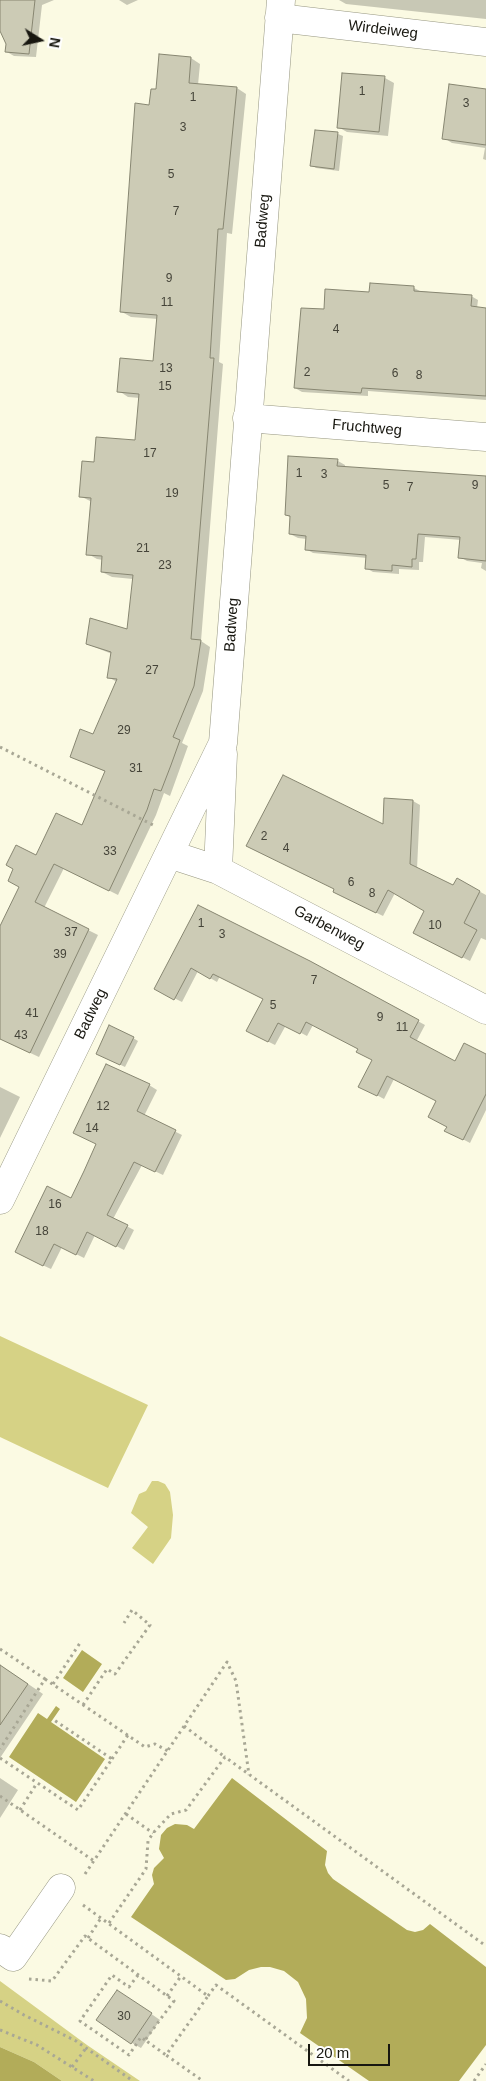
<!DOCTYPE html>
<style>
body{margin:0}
#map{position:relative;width:486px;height:2081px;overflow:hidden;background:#fbfae3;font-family:Helvetica,sans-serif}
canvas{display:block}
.north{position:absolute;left:15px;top:15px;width:50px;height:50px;-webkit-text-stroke:4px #fff;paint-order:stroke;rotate:100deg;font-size:14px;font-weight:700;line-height:20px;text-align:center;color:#181710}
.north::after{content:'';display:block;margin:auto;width:18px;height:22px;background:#181710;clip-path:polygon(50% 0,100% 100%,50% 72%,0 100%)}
.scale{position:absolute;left:308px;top:2044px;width:82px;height:22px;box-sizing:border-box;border:2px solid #181710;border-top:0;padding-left:6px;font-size:15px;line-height:18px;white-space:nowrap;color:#181710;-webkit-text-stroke:4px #fff;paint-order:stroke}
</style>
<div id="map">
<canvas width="486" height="2081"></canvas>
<div class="north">N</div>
<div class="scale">20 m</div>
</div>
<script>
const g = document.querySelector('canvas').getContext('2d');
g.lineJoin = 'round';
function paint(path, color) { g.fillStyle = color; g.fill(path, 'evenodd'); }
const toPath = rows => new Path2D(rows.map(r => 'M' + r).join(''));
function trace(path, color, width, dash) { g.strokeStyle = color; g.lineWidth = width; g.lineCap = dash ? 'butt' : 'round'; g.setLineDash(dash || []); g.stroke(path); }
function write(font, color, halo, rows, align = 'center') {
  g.font = font + ' Helvetica,sans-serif'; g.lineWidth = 4; g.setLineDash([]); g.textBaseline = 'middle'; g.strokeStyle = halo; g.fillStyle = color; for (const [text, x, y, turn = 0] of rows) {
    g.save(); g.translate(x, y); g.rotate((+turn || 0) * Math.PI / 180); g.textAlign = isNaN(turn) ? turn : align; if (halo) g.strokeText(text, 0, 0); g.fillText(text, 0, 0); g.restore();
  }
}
const green = toPath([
 [0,1336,148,1405,108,1488,0,1437],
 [152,1481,158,1481,165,1484,170,1492,173,1515,171,1538,153,1564,132,1548,148,1527,131,1513,139,1494,146,1491],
 [0,1981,87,2045,140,2081,62,2081,34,2062,0,2047]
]);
const water = toPath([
 [82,1650,102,1664,83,1692,63,1678],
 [56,1706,60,1709,51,1722,105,1759,76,1802,9,1757,38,1713,47,1719],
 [232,1778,327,1851,325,1865,328,1873,333,1879,407,1930,415,1932,423,1930,430,1924,486,1967,486,2045,459,2081,369,2081,300,2033,307,2018,306,1999,298,1982,284,1971,270,1967,261,1967,249,1970,235,1979,226,1980,131,1917,154,1884,152,1875,154,1868,164,1858,159,1849,161,1835,167,1828,175,1824,187,1825,194,1829],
 [0,2047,34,2062,62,2081,0,2081]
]);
const shadow = toPath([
 [0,0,54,0,42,5,36,57,14,56,7,52,8,28,0,31],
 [119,0,138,0,127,5],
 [339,0,486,0,486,19,346,4],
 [191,58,200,64,198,85,237,88,246,94,232,234,227,233,219,362,223,364,221,388,201,641,210,647,203,691,182,743,188,746,170,796,164,793,156,815,118,895,64,868,44,908,98,935,39,1057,0,1039,0,928,37,857,82,827,106,772,71,757,94,735,117,682,108,677,112,654,87,644,128,631,133,579,112,577,102,572,103,560,97,559,88,554,92,502,80,496,95,463,136,441,140,398,128,397,119,391,154,362,158,319,131,317,122,312,150,106,157,90],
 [385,78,394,83,388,136,347,132,338,127],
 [486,90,486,160,483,159,485,148,452,143,444,138],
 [316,131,338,134,343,136,339,171,316,168,312,165],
 [414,288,420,291,471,296,478,300,477,308,486,309,486,400,368,391,368,396,302,392,295,388,325,311,370,294],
 [338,461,345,465,345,468,486,478,486,571,481,568,482,563,467,561,460,557,461,540,425,537,423,562,419,562,419,570,399,569,399,574,373,572,366,568,367,558,313,553,306,549,307,539,298,538,290,534,292,518,286,515],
 [385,799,413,801,420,805,417,869,453,887,458,880,486,895,486,940,481,938,470,961,421,936,425,911,395,893,383,916,341,895,384,826],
 [199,906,310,962,425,1025,416,1042,456,1062,486,1056,486,1110,470,1143,453,1134,438,1101,394,1079,384,1099,360,1086,373,1060,360,1049,313,1025,307,1036,286,1025,275,1045,255,1035,265,999,220,976,217,982,198,971,182,1002,162,992],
 [133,1038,138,1041,125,1067,102,1056],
 [149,1085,157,1090,144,1116,182,1135,163,1175,142,1165,113,1219,134,1230,124,1250,95,1235,84,1258,62,1247,51,1269,23,1256,71,1200],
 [0,1087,20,1097,0,1138],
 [0,1665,43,1694,0,1758],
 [0,1778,18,1790,0,1818],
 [127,1997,160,2020,141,2048,132,2043]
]);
const building = toPath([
 [0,0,35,0,29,54,5,52,6,44,0,31,0,0],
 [159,54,191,57,189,83,237,87,223,229,218,229,210,358,214,358,212,382,191,639,201,640,194,686,173,737,180,740,171,765,161,791,154,789,147,810,109,891,54,864,35,902,89,929,30,1053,0,1039,0,926,19,887,8,881,13,869,6,865,16,845,36,855,56,813,82,825,105,771,70,757,80,729,93,734,117,679,107,678,111,652,86,644,90,618,127,629,133,575,101,572,102,556,86,555,91,498,79,497,82,461,94,462,96,437,135,440,139,394,117,392,120,358,153,361,157,315,120,312,135,103,149,105,151,89,156,89,159,54],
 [342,73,385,76,379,132,337,128,342,73],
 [449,84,486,89,486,145,442,139,449,84],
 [315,130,338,132,334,169,310,166,315,130],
 [370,283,414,286,414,291,472,295,471,306,486,308,486,396,362,388,361,393,294,388,301,308,324,309,325,289,369,292,370,283],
 [288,456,338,459,337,466,486,476,486,561,458,558,460,537,418,534,416,559,412,559,412,567,392,565,392,571,365,569,366,555,305,550,306,536,289,534,290,516,285,515,288,456],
 [283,775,383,824,384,798,413,800,410,864,453,885,457,878,480,891,464,923,477,930,462,958,413,933,424,911,388,890,376,913,333,892,334,889,246,846,283,775],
 [198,905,310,961,419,1020,410,1037,455,1061,464,1043,486,1054,486,1094,463,1140,444,1131,447,1127,428,1117,436,1101,387,1076,377,1096,358,1087,372,1060,356,1052,358,1049,306,1022,300,1034,278,1023,268,1042,246,1031,263,999,213,974,210,979,191,968,174,1000,154,989,198,905],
 [109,1025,134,1037,120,1065,96,1054,109,1025],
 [106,1064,150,1084,137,1111,176,1130,155,1172,134,1162,107,1215,128,1225,116,1247,87,1232,76,1255,54,1244,43,1266,15,1252,47,1186,71,1198,84,1171,96,1144,73,1133,106,1064],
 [0,1665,28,1684,0,1725,0,1665],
 [117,1990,152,2013,131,2044,96,2020,117,1990]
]);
const path = toPath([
 [0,747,153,825],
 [0,1649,45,1679,0,1749],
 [45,1679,145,1747,155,1744,168,1751],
 [53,1684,80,1643],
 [83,1705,107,1669,115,1674,150,1625,132,1610,124,1623],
 [184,1726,225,1757],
 [0,1758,78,1810,112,1759,54,1720],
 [112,1759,128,1735],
 [0,1796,94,1861],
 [20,1810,37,1783],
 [126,1814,153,1833],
 [85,1874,227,1662,236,1681,249,1775],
 [83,1905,208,1996,166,2055,203,2081],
 [109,1923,146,1869,148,1841,153,1833,171,1814,186,1810,225,1757,486,1946],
 [88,1938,101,1918],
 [138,1975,129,1987,112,1975,80,2021,129,2055,141,2037,145,2040],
 [29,1979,52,1981,85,1936,174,2001,145,2040,166,2055],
 [167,1996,181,1976],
 [208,1996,216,1985,349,2081],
 [0,2001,24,2015,76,2041,133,2081],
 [0,2030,37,2045,94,2081],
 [72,2067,86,2048],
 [474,2081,486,2064]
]);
const minor = toPath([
 [279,18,486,42],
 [247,418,486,437],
 [169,854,218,870,486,1010],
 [218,870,223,754],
 [0,1200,223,743,281,0],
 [0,1948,13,1957,61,1888]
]);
const numberNames = [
 ["1",362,92],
 ["1",193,98],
 ["3",466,104],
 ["3",183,128],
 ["5",171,175],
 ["7",176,212],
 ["9",169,279],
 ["11",167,303],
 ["4",336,330],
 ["13",166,369],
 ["2",307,373],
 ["6",395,374],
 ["8",419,376],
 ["15",165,387],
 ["17",150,454],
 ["1",299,474],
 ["3",324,475],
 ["5",386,486],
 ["9",475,486],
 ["7",410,488],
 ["19",172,494],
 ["21",143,549],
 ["23",165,566],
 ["27",152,671],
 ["29",124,731],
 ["31",136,769],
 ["2",264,837],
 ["4",286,849],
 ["33",110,852],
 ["6",351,883],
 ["8",372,894],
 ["1",201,924],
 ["10",435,926],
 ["37",71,933],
 ["3",222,935],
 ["39",60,955],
 ["7",314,981],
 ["5",273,1006],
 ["41",32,1014],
 ["9",380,1018],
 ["11",402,1028],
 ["43",21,1036],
 ["12",103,1107],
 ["14",92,1129],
 ["16",55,1205],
 ["18",42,1232],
 ["30",124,2017]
];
const streetNames = [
 ["Wirdeiweg",383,30,7],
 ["Badweg",263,221,-85],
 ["Fruchtweg",367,428,5],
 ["Badweg",232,625,-86],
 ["Garbenweg",329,928,28],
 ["Badweg",91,1014,-64]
];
paint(green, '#d6d285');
paint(water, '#b2ac59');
paint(shadow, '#0003');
paint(building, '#cccbb5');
trace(building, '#878671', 1);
trace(minor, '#969681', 29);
trace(path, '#a8a795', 3, [2.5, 4]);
trace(minor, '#fff', 28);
write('12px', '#454439', null, numberNames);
write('15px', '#181710', '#fff', streetNames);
</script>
